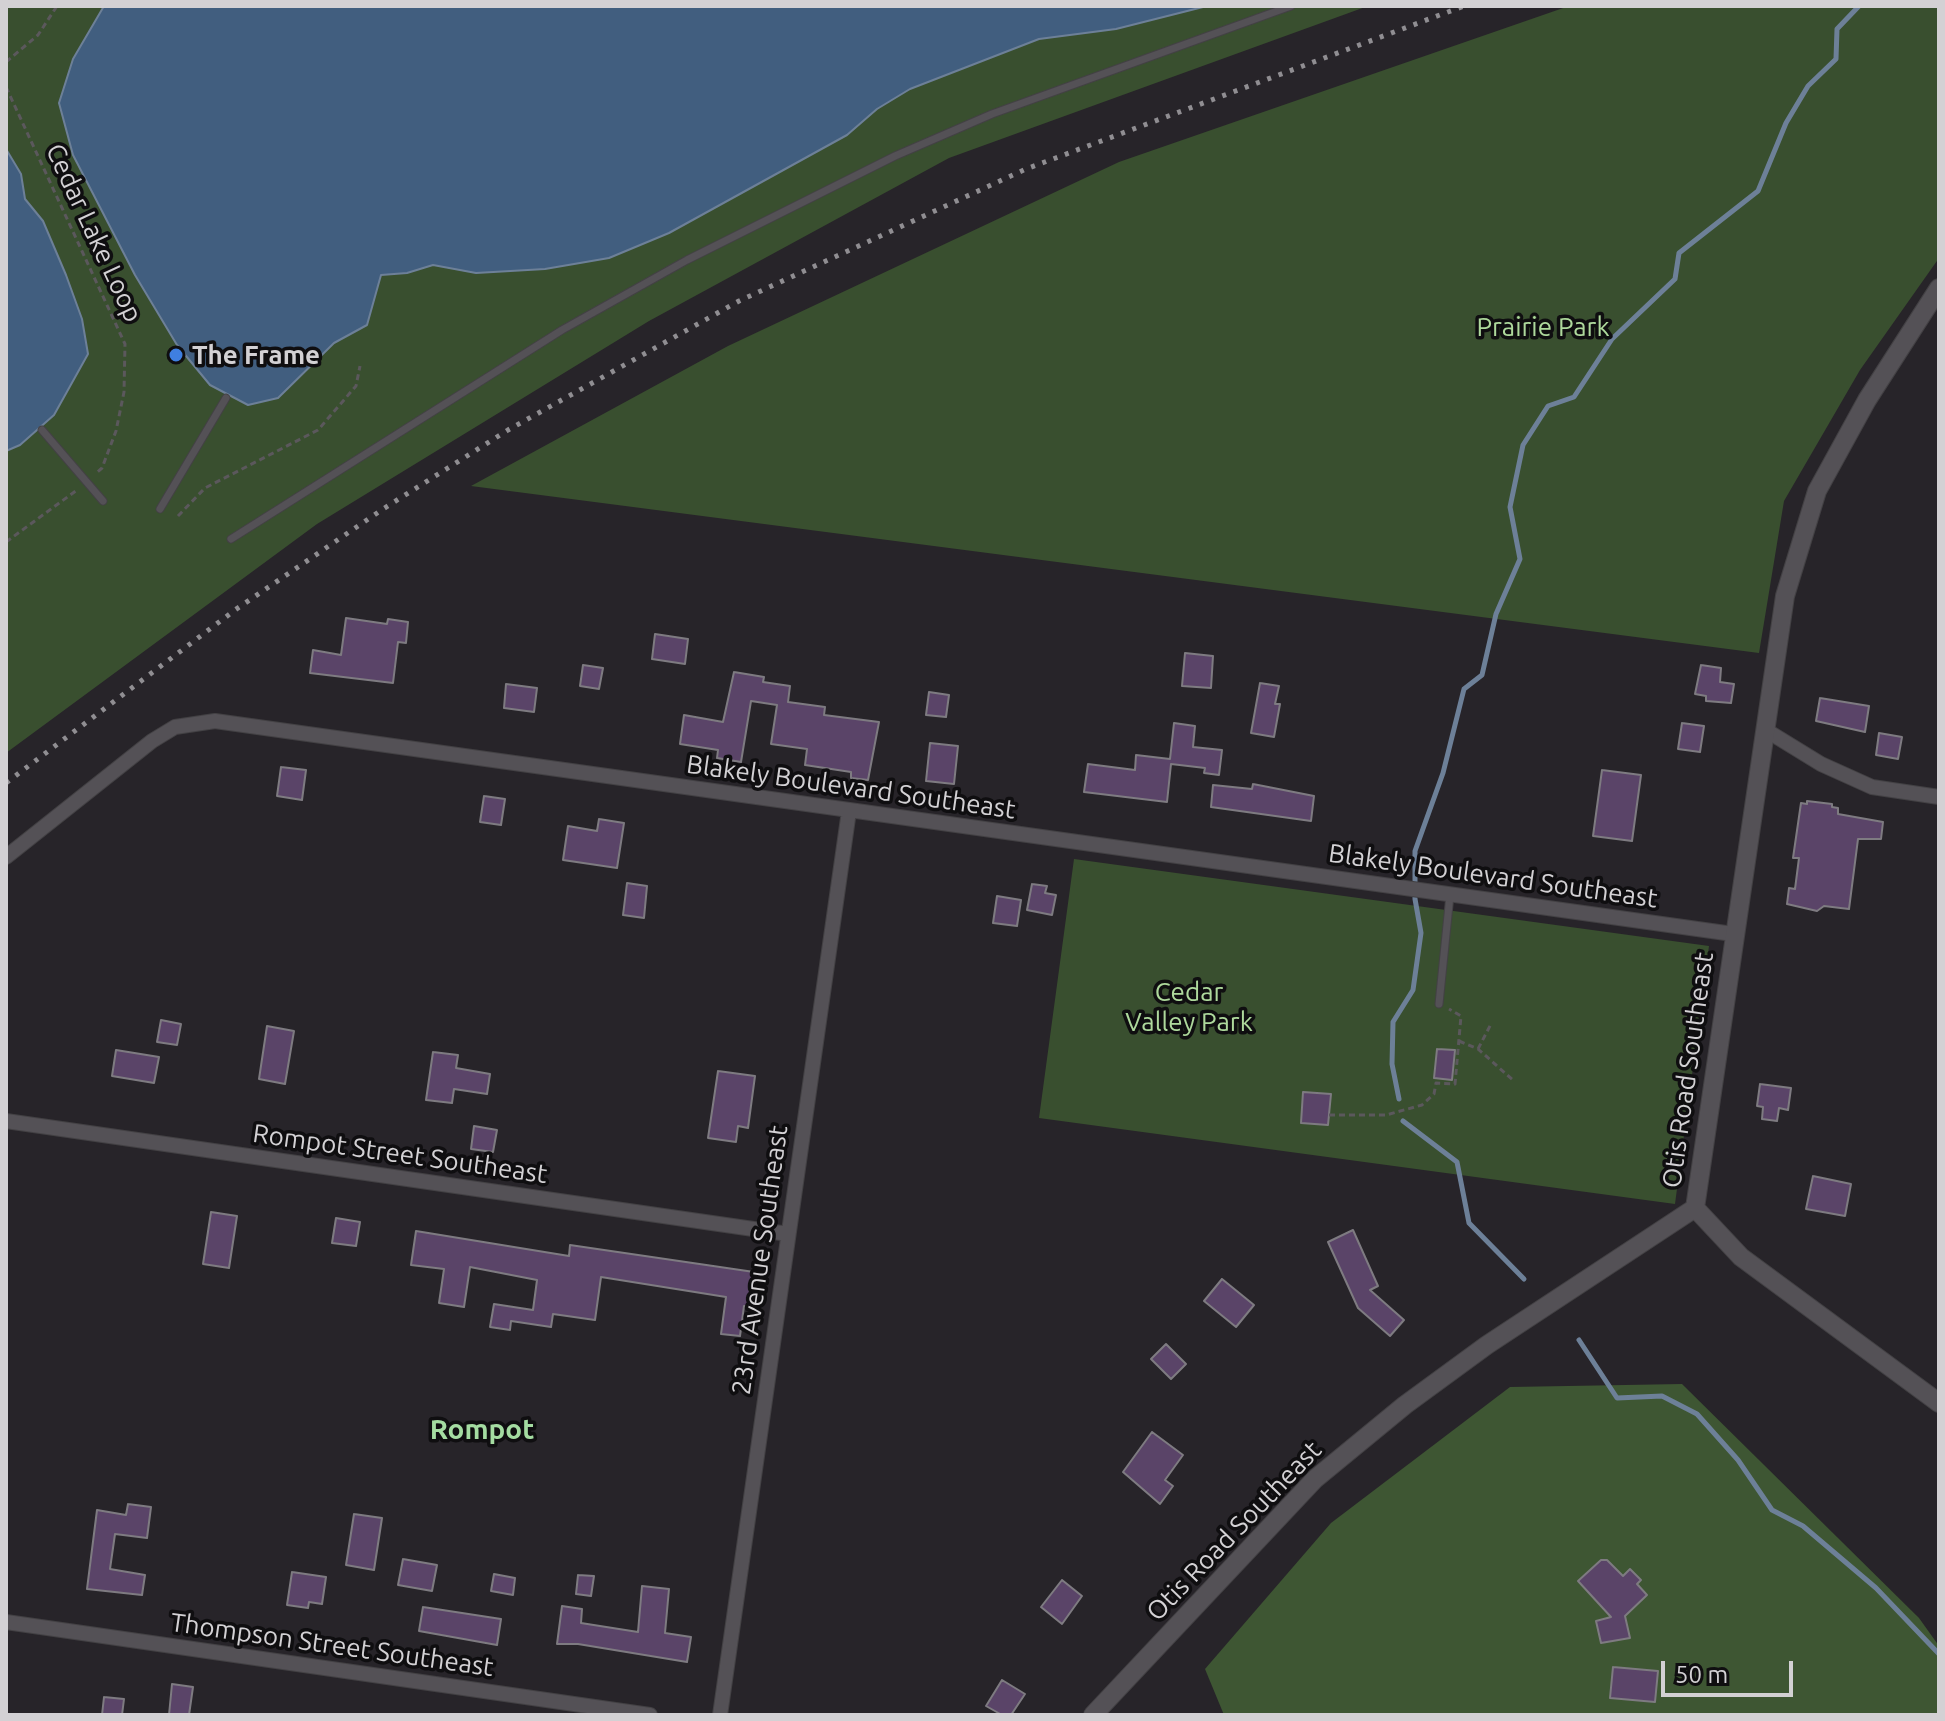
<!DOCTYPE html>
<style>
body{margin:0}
#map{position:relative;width:1945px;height:1721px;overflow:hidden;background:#272429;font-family:Ubuntu,sans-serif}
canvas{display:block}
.frame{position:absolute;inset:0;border:8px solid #d3d1d4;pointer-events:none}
.scale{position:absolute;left:1661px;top:1661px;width:132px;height:36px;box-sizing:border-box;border:4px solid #d3d1d4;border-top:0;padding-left:10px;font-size:24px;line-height:28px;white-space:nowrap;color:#d3d1d4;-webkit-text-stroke:6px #0f0e10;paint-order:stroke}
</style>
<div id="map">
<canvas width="1945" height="1721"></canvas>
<div class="frame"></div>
<div class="scale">50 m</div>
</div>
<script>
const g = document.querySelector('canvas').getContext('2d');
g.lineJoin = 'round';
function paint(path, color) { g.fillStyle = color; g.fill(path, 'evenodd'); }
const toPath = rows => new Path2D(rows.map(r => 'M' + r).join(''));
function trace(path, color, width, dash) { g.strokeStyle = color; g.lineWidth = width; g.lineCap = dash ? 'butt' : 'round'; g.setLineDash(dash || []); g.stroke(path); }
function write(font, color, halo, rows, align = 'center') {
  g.font = font + ' Ubuntu,sans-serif'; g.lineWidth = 7; g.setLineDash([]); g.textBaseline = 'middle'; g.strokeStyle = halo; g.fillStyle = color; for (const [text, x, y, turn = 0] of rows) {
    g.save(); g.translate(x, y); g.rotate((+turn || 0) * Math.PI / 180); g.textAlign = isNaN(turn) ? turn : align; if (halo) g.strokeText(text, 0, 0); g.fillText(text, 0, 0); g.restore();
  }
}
const green = toPath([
 [6,6,1368,6,949,158,649,321,317,524,6,753],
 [1569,6,1939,6,1939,258,1860,370,1784,501,1759,653,471,486,728,346,1119,162],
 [1074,859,1709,946,1675,1204,1039,1118]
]);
const forest = toPath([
 [1682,1384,1919,1618,1939,1646,1939,1715,1224,1715,1205,1669,1331,1523,1510,1387]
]);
const water = toPath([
 [104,6,1207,6,1116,29,1039,39,910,89,877,109,847,135,669,233,609,258,545,269,476,273,433,265,407,273,381,275,367,325,334,343,278,398,248,405,210,385,177,345,135,275,73,155,59,103,73,59,104,6],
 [6,149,21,174,25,199,43,221,66,275,82,319,88,354,54,415,20,445,6,451,6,149]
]);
const stream = toPath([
 [1399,1099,1392,1064,1393,1022,1413,990,1421,933,1415,899,1415,851,1443,773,1464,689,1482,675,1496,614,1520,559,1510,507,1523,445,1548,406,1574,397,1612,339,1675,279,1679,253,1758,191,1786,123,1808,86,1836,59,1837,29,1859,6],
 [1403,1121,1457,1162,1469,1223,1524,1279],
 [1579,1340,1617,1398,1662,1396,1697,1414,1738,1460,1772,1510,1803,1526,1876,1588,1939,1654]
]);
const building = toPath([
 [346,618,387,624,388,619,408,622,406,643,398,642,393,683,310,673,313,650,341,655,346,618],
 [655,634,688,639,685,664,652,659,655,634],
 [1185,653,1213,656,1211,688,1182,686,1185,653],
 [583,665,603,668,599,689,580,686,583,665],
 [1701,665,1721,668,1720,682,1734,684,1731,703,1706,701,1706,696,1695,694,1701,665],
 [734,672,764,677,763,682,790,686,788,702,825,707,824,715,879,722,868,780,851,778,851,772,805,765,807,749,771,744,777,705,751,701,741,762,717,758,718,750,680,744,684,715,723,722,734,672],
 [1260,683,1279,686,1275,704,1280,704,1274,737,1251,733,1260,683],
 [506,684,537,688,534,712,504,708,506,684],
 [929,692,949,695,946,717,926,715,929,692],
 [1820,698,1869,706,1865,732,1816,721,1820,698],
 [1174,723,1195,726,1193,747,1222,750,1219,775,1204,773,1205,768,1171,764,1167,802,1084,792,1088,764,1135,770,1136,755,1170,759,1174,723],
 [1682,723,1704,726,1700,752,1678,749,1682,723],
 [1879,733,1902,737,1898,759,1876,755,1879,733],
 [930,743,958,746,954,784,926,781,930,743],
 [281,767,306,770,302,800,277,796,281,767],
 [1602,770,1641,775,1632,841,1593,836,1602,770],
 [1253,784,1314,796,1311,821,1211,807,1213,785,1252,789,1253,784],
 [484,796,505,799,501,825,480,822,484,796],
 [1807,801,1832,804,1832,807,1838,808,1838,814,1883,822,1881,839,1858,839,1849,909,1824,906,1817,911,1787,904,1789,888,1795,889,1799,858,1793,858,1801,803,1807,804,1807,801],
 [599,819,624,823,617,868,563,860,568,826,597,831,599,819],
 [627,883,647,886,644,918,623,915,627,883],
 [1032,884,1047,886,1045,893,1056,895,1052,915,1027,910,1032,884],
 [997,896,1021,900,1017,926,993,923,997,896],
 [161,1020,181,1024,177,1045,157,1042,161,1020],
 [267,1026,294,1031,285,1084,259,1079,267,1026],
 [1437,1049,1455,1050,1452,1080,1434,1078,1437,1049],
 [116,1050,159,1057,154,1083,112,1076,116,1050],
 [433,1052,458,1055,456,1068,490,1074,487,1094,454,1089,452,1103,426,1100,433,1052],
 [718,1071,755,1076,748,1128,738,1126,736,1142,708,1138,718,1071],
 [1760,1084,1791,1088,1788,1110,1779,1108,1777,1121,1762,1119,1763,1107,1757,1106,1760,1084],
 [1303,1092,1331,1094,1328,1125,1301,1123,1303,1092],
 [474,1126,497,1130,493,1152,471,1149,474,1126],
 [1813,1176,1851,1184,1845,1216,1806,1209,1813,1176],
 [211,1212,237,1216,229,1268,203,1264,211,1212],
 [336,1218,360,1222,356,1246,332,1243,336,1218],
 [1353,1230,1378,1286,1370,1290,1404,1320,1390,1336,1358,1308,1328,1242,1353,1230],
 [416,1231,569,1256,570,1245,754,1272,749,1307,744,1306,740,1336,721,1334,726,1297,601,1277,595,1320,553,1314,551,1327,511,1321,510,1330,490,1327,494,1304,533,1310,537,1280,470,1267,464,1307,439,1303,444,1269,411,1265,416,1231],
 [1222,1279,1254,1305,1236,1327,1204,1301,1222,1279],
 [1166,1344,1186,1364,1171,1379,1151,1359,1166,1344],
 [1152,1432,1183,1455,1165,1480,1173,1486,1160,1504,1123,1472,1152,1432],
 [128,1504,151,1507,147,1538,115,1534,110,1569,145,1575,142,1595,87,1589,97,1510,126,1515,128,1504],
 [354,1514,382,1518,374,1570,346,1565,354,1514],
 [403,1559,437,1565,432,1591,398,1585,403,1559],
 [1601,1560,1607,1560,1623,1576,1630,1569,1641,1580,1637,1584,1647,1595,1625,1616,1630,1638,1601,1643,1596,1621,1611,1617,1578,1581,1601,1560],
 [292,1572,326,1577,322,1604,309,1602,308,1608,287,1605,292,1572],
 [494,1574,515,1578,513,1595,491,1591,494,1574],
 [578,1575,594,1576,591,1596,576,1594,578,1575],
 [1062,1580,1082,1596,1062,1624,1041,1607,1062,1580],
 [642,1586,669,1589,665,1633,691,1637,687,1662,578,1644,557,1644,562,1606,582,1609,581,1623,638,1632,642,1586],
 [423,1607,501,1619,497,1645,419,1631,423,1607],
 [1613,1667,1658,1671,1655,1702,1610,1698,1613,1667],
 [1002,1680,1025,1694,1011,1715,1002,1715,986,1706,1002,1680],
 [172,1684,193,1687,189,1715,169,1715,172,1684],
 [104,1697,124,1699,122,1715,102,1715,104,1697]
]);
const path = toPath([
 [6,62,38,35,57,6],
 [6,87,125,344,124,392,116,431,102,468,95,474],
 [178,516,205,488,318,430,356,386,360,366],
 [6,542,77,490],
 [1459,1041,1478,1049,1514,1081],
 [1478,1049,1491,1024],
 [1329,1115,1386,1115,1422,1105,1434,1094,1436,1083,1455,1084,1461,1016,1449,1009]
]);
const service = toPath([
 [42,430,103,501],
 [160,509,226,398],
 [231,539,562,330,687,260,895,156,992,114,1291,6],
 [1439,1004,1450,895]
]);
const minor = toPath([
 [1764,729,1821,764,1872,787,1939,797],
 [6,857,152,741,175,727,215,721,1733,934],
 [6,1121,788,1234],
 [6,1622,650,1715],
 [720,1715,849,811]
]);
const tertiary = toPath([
 [1695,1208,1741,1257,1939,1403],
 [1093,1715,1315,1479,1405,1405,1487,1345,1695,1208,1785,596,1817,491,1867,400,1939,288]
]);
const rail = toPath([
 [6,783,235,610,383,509,508,430,739,301,1026,169,1464,6]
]);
const markers = [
 [176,355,8,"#3f7fe0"]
];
const streetNames = [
 ["Cedar Lake Loop",94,233,65],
 ["Blakely Boulevard Southeast",851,787,8],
 ["Blakely Boulevard Southeast",1493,876,8],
 ["Otis Road Southeast",1688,1070,-82],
 ["Rompot Street Southeast",400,1154,8],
 ["23rd Avenue Southeast",760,1260,-82],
 ["Otis Road Southeast",1234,1531,-46],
 ["Thompson Street Southeast",332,1645,8]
];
const parkNames = [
 ["Prairie Park",1543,327],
 ["Cedar",1189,992],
 ["Valley Park",1189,1022]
];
const poiNames = [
 ["The Frame",192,355]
];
const neighbourhoodNames = [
 ["Rompot",482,1430]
];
paint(green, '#394f2f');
paint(forest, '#3e5633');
paint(water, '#415e7f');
trace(water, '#6d8098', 2);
trace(stream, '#6d8098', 5);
paint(building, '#5a4468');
trace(building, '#7e7b81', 2);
trace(service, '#434144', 9);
trace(minor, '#434144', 16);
trace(tertiary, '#434144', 20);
trace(path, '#5b585c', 3, [6, 4]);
trace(service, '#545156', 7);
trace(minor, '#545156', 14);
trace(tertiary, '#545156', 18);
trace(rail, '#908e92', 5, [4, 8]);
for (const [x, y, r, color] of markers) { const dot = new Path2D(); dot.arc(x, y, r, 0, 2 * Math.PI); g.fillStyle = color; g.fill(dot); trace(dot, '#0f0e10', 3); }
write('26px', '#d3d1d4', '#0f0e10', streetNames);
write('26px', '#aed99c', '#0f0e10', parkNames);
write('bold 26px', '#d3d1d4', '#0f0e10', poiNames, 'left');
write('bold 28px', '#a4dca1', '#0f0e10', neighbourhoodNames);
</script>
